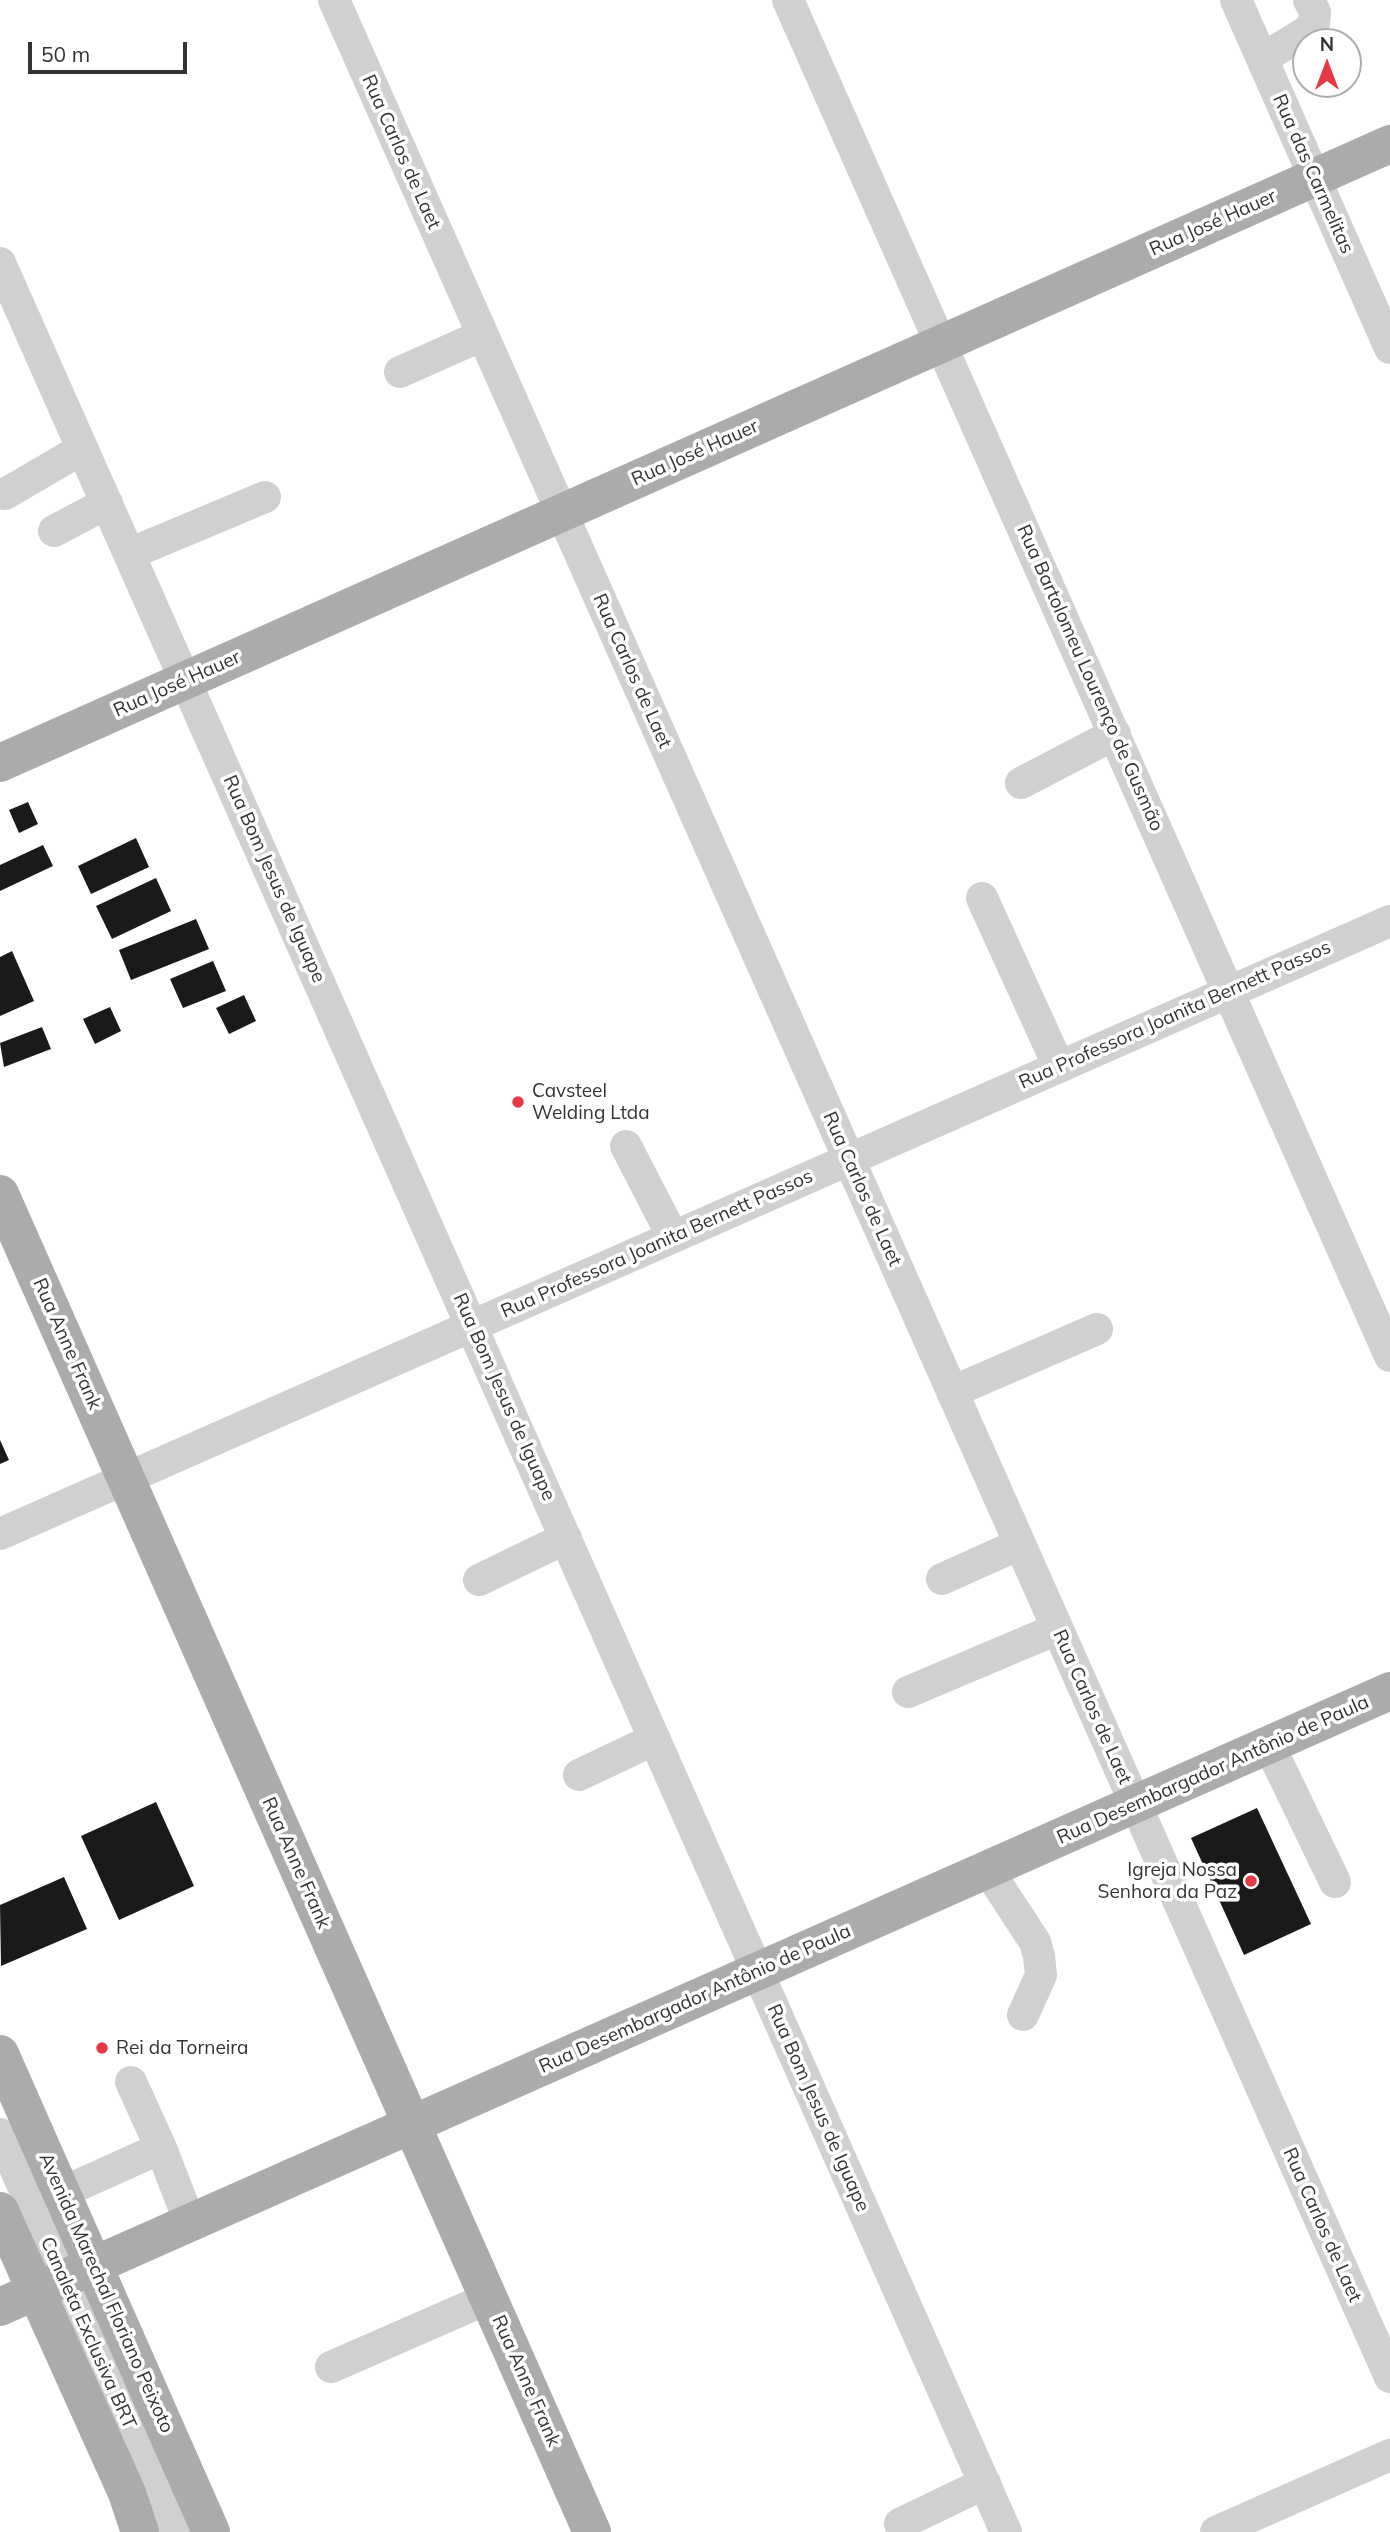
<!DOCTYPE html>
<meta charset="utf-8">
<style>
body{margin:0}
#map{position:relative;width:1390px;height:2532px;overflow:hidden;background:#fff;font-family:Mulish,sans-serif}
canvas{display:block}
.north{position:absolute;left:1292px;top:28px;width:70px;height:70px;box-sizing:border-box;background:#fff;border:2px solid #adadad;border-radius:50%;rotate:0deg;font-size:19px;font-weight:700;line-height:28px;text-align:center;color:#333}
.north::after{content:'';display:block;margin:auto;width:24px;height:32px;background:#e63946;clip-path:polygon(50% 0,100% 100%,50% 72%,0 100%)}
.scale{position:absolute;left:28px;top:42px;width:159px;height:32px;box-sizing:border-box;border:4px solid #333;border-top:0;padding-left:9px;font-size:21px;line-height:24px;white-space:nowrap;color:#333;-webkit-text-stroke:5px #fff;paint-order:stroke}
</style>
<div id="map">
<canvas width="1390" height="2532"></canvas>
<div class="north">N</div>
<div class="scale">50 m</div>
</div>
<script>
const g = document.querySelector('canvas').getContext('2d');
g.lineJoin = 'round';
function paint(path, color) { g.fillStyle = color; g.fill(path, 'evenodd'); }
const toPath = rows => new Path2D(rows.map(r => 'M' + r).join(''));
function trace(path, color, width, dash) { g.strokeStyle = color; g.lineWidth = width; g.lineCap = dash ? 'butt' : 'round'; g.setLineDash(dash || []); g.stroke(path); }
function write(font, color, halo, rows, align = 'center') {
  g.font = font + ' Mulish,sans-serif'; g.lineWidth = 7; g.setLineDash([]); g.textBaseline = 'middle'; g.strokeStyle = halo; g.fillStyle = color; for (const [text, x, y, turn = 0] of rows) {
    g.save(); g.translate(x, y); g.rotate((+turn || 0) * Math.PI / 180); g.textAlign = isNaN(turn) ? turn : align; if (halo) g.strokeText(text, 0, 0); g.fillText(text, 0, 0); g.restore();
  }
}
const building = toPath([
 [28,802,38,824,19,833,9,810],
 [136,838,149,867,91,894,78,866],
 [43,845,53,866,0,891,0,865],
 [156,878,171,911,112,939,96,906],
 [196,919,209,949,131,980,119,950],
 [12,951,34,1001,0,1016,0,957],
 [213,961,226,991,183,1008,170,979],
 [244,995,256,1021,229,1034,216,1008],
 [110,1007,121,1031,95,1044,83,1019],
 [42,1027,51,1049,4,1067,0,1043],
 [0,1440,9,1460,0,1464],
 [156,1802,194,1886,119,1920,81,1836],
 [1257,1808,1311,1924,1244,1955,1191,1838],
 [64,1877,87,1929,1,1966,0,1905]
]);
const minor = toPath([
 [334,0,1390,2377],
 [788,0,1390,1356],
 [1236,0,1390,348],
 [1262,59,1309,30,1314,23,1315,12,1309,0],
 [0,263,1006,2532],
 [400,372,483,335],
 [5,494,82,449],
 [54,531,107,503],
 [129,554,265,497],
 [1021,783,1115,734],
 [982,898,1059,1067],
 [626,1146,673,1237],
 [952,1392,1097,1329],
 [0,1534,1390,921],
 [942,1579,1020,1544],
 [479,1580,566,1538],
 [908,1692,1057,1629],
 [1269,1745,1335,1882],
 [579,1775,655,1739],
 [988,1870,1035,1942,1039,1956,1041,1975,1023,2015],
 [131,2082,161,2148],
 [0,2134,176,2532],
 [61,2193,161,2148,190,2223],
 [331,2367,489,2298],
 [900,2524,985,2483],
 [1216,2532,1390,2455]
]);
const major = toPath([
 [0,763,1390,144],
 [0,1194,592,2532],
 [0,2054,211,2532],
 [0,2211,127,2493,140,2532],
 [0,2307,1390,1691]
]);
const markers = [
 [518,1102,7,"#e63946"],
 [1251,1881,7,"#e63946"],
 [102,2048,7,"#e63946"]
];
const streetNames = [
 ["Rua Carlos de Laet",401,152,66],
 ["Rua das Carmelitas",1313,174,66],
 ["Rua José Hauer",1213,223,-24],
 ["Rua José Hauer",695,453,-24],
 ["Rua Carlos de Laet",632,671,66],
 ["Rua Bartolomeu Lourenço de Gusmão",1090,678,66],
 ["Rua José Hauer",177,684,-24],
 ["Rua Bom Jesus de Iguape",274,879,66],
 ["Rua Professora Joanita Bernett Passos",1175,1015,-24],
 ["Rua Carlos de Laet",862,1189,66],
 ["Rua Professora Joanita Bernett Passos",657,1244,-24],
 ["Rua Anne Frank",67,1344,66],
 ["Rua Bom Jesus de Iguape",504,1397,66],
 ["Rua Carlos de Laet",1092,1707,66],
 ["Rua Desembargador Antônio de Paula",1213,1770,-24],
 ["Rua Anne Frank",296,1863,66],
 ["Rua Desembargador Antônio de Paula",695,1999,-24],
 ["Rua Bom Jesus de Iguape",818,2108,66],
 ["Rua Carlos de Laet",1322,2225,66],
 ["Avenida Marechal Floriano Peixoto",106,2293,66],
 ["Canaleta Exclusiva BRT",88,2333,66],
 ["Rua Anne Frank",526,2381,66]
];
const poiNames = [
 ["Cavsteel",532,1091],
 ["Welding Ltda",532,1113],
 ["Igreja Nossa",1237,1870,"right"],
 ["Senhora da Paz",1237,1892,"right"],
 ["Rei da Torneira",116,2048]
];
paint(building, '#1a1a1a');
trace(minor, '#d0d0d0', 32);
trace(major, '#ababab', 38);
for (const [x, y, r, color] of markers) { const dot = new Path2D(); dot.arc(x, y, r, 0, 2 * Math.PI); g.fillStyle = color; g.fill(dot); trace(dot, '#fff', 2.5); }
write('19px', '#333', '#fff', streetNames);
write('19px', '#333', '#fff', poiNames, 'left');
</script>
